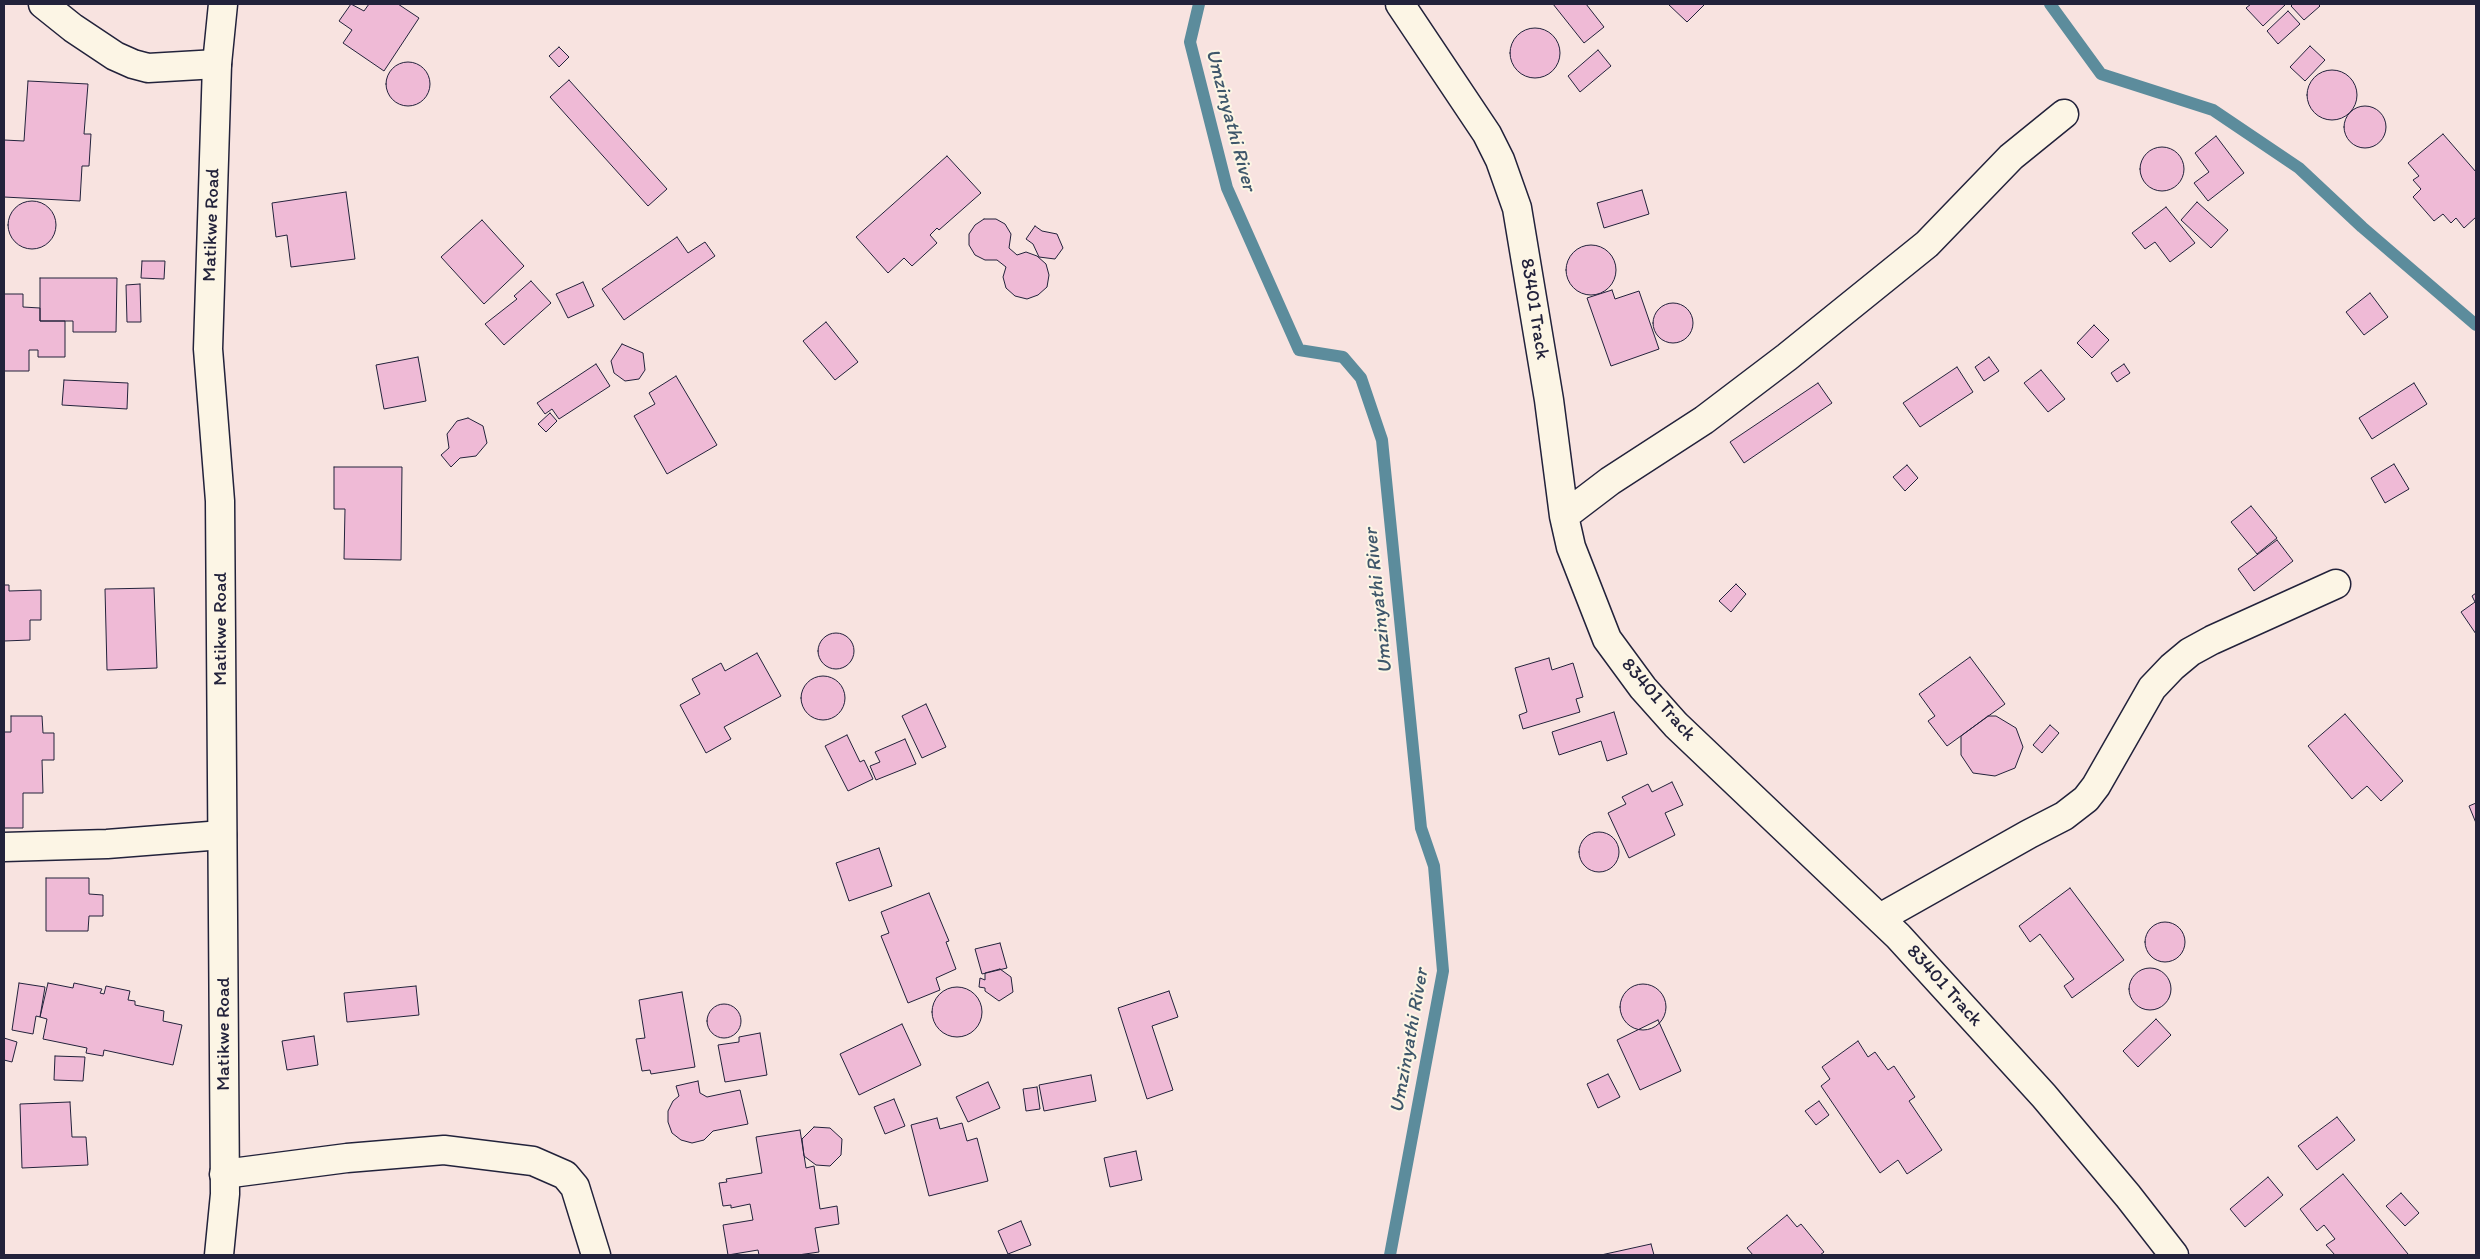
<!DOCTYPE html>
<style>
body{margin:0}
#map{position:relative;width:2480px;height:1259px;overflow:hidden;background:#f8e3e0;font-family:Itim,sans-serif}
canvas{display:block}
.frame{position:absolute;inset:0;border:5px solid #22223b;pointer-events:none}
</style>
<div id="map">
<canvas width="2480" height="1259"></canvas>
<div class="frame"></div>
</div>
<script>
const g = document.querySelector('canvas').getContext('2d');
g.lineJoin = 'round';
const toPath = rows => new Path2D(rows.map(r => 'M' + r).join(''));
function trace(path, color, width, dash) { g.strokeStyle = color; g.lineWidth = width; g.lineCap = dash ? 'butt' : 'round'; g.setLineDash(dash || []); g.stroke(path); }
function paint(path, color) { g.fillStyle = color; g.fill(path, 'evenodd'); }
function write(font, color, halo, rows, align = 'center') {
  g.font = font + ' Itim,sans-serif'; g.lineWidth = 4; g.setLineDash([]); g.textBaseline = 'middle'; g.strokeStyle = halo; g.fillStyle = color; for (const [text, x, y, turn = 0] of rows) {
    g.save(); g.translate(x, y); g.rotate((+turn || 0) * Math.PI / 180); g.textAlign = isNaN(turn) ? turn : align; if (halo) g.strokeText(text, 0, 0); g.fillText(text, 0, 0); g.restore();
  }
}
const stream = toPath([
 [1199,4,1190,42,1227,188,1299,350,1343,357,1361,378,1382,440,1421,828,1434,866,1443,971,1390,1255],
 [2050,4,2101,74,2213,110,2299,168,2362,227,2476,325]
]);
const building = toPath([
 [351,4,364,11,369,4,398,4,419,18,384,71,343,43,352,30,339,21,351,4],
 [1553,4,1586,4,1604,27,1584,43,1553,4],
 [1668,4,1705,4,1687,22,1668,4],
 [2251,4,2286,4,2263,26,2246,8,2251,4],
 [2293,4,2318,4,2320,6,2304,20,2291,6,2293,4],
 [2288,11,2300,24,2278,44,2267,31,2288,11],
 '1510 53a25 25 0 1 1 50 0a25 25 0 1 1-50 0Z',
 [2310,46,2325,60,2305,81,2290,67,2310,46],
 [559,47,569,57,559,67,549,56,559,47],
 [1598,50,1611,66,1580,92,1568,76,1598,50],
 '386 84a22 22 0 1 1 44 0a22 22 0 1 1-44 0Z',
 '2307 95a25 25 0 1 1 50 0a25 25 0 1 1-50 0Z',
 [569,80,667,189,648,206,550,97,569,80],
 [28,81,88,84,84,134,91,134,89,166,82,166,80,201,4,197,4,140,24,141,28,81],
 '2344 127a21 21 0 1 1 42 0a21 21 0 1 1-42 0Z',
 [2443,134,2476,172,2476,217,2464,228,2456,218,2451,223,2443,214,2434,221,2413,197,2421,189,2413,180,2419,176,2408,163,2443,134],
 [2216,136,2244,173,2208,201,2194,183,2209,172,2195,153,2216,136],
 '2140 169a22 22 0 1 1 44 0a22 22 0 1 1-44 0Z',
 [947,156,981,193,939,230,937,228,930,235,937,243,912,266,904,258,888,273,856,237,947,156],
 [1642,190,1649,214,1604,228,1597,203,1642,190],
 [346,192,355,259,291,267,287,235,276,237,272,203,346,192],
 '8 225a24 24 0 1 1 48 0a24 24 0 1 1-48 0Z',
 [2197,202,2228,230,2211,248,2181,220,2197,202],
 [2166,207,2195,243,2170,262,2155,242,2145,249,2132,233,2166,207],
 [984,219,996,219,1005,224,1011,234,1009,248,1017,255,1026,252,1037,256,1046,264,1049,275,1047,287,1038,295,1027,299,1015,296,1006,288,1003,277,1006,267,997,260,985,260,975,255,969,245,969,234,975,225,984,219],
 [482,220,524,266,484,304,441,257,482,220],
 [1035,226,1042,231,1057,234,1063,248,1055,259,1039,257,1033,244,1026,239,1035,226],
 [677,237,688,253,705,242,715,256,624,320,602,289,677,237],
 '1566 270a25 25 0 1 1 50 0a25 25 0 1 1-50 0Z',
 [142,261,165,261,164,279,141,278,142,261],
 [40,278,117,278,116,332,73,332,73,321,40,321,40,278],
 [531,281,551,303,504,345,485,324,517,299,514,296,531,281],
 [583,282,594,306,568,318,556,294,583,282],
 [140,284,141,322,127,322,126,285,140,284],
 [1612,290,1615,299,1639,291,1659,349,1611,366,1587,298,1612,290],
 [2370,293,2388,317,2364,335,2346,312,2370,293],
 [4,294,23,294,23,307,40,308,40,321,65,321,65,357,38,357,38,350,29,350,29,371,4,371,4,294],
 '1653 323a20 20 0 1 1 40 0a20 20 0 1 1-40 0Z',
 [826,322,858,362,835,380,803,341,826,322],
 [2094,325,2109,340,2092,358,2077,343,2094,325],
 [622,344,643,353,645,370,639,379,625,381,614,373,611,361,622,344],
 [418,357,426,401,384,409,376,365,418,357],
 [1989,357,1999,371,1984,381,1975,367,1989,357],
 [596,364,610,386,559,419,552,409,545,414,537,403,596,364],
 [2124,364,2130,373,2117,382,2111,373,2124,364],
 [1957,367,1973,392,1920,427,1903,403,1957,367],
 [2041,370,2065,399,2048,412,2024,383,2041,370],
 [676,376,717,445,667,474,634,416,655,404,649,393,676,376],
 [64,380,128,383,127,409,62,405,64,380],
 [1818,383,1832,403,1744,463,1730,442,1818,383],
 [2414,383,2427,404,2372,439,2359,418,2414,383],
 [550,413,557,421,546,432,538,424,550,413],
 [468,418,483,426,487,443,476,456,460,458,451,467,441,455,449,448,447,434,457,421,468,418],
 [2394,464,2409,489,2385,503,2371,478,2394,464],
 [1907,465,1918,478,1905,491,1893,477,1907,465],
 [334,467,402,467,401,560,344,559,345,509,334,509,334,467],
 [2251,506,2277,538,2257,554,2231,522,2251,506],
 [2277,540,2293,561,2254,591,2238,569,2277,540],
 [1736,584,1746,594,1731,612,1719,601,1736,584],
 [4,585,9,585,9,591,41,590,41,620,30,620,30,640,4,641,4,585],
 [154,588,157,668,107,670,105,589,154,588],
 [2476,593,2476,634,2461,612,2475,602,2472,596,2476,593],
 '818 651a18 18 0 1 1 36 0a18 18 0 1 1-36 0Z',
 [757,653,781,696,724,727,731,739,706,753,680,705,700,694,692,679,721,663,725,671,757,653],
 [1970,657,2005,704,1947,746,1928,721,1935,716,1919,694,1970,657],
 [1549,658,1552,670,1573,663,1583,697,1576,699,1580,712,1523,729,1519,715,1527,712,1515,668,1549,658],
 '801 698a22 22 0 1 1 44 0a22 22 0 1 1-44 0Z',
 [926,704,946,747,922,758,902,716,926,704],
 [1614,712,1627,754,1607,761,1601,741,1559,755,1552,732,1614,712],
 [2345,714,2403,781,2381,801,2367,786,2352,799,2308,746,2345,714],
 [11,716,42,716,43,733,54,733,54,760,42,760,43,793,23,793,23,828,4,828,4,732,11,732,11,716],
 [1988,716,1996,716,2016,728,2023,747,2015,768,1995,776,1973,773,1961,755,1961,736,1988,716],
 [2050,725,2059,733,2042,753,2033,745,2050,725],
 [847,735,860,762,864,760,873,779,848,791,825,746,847,735],
 [905,739,916,764,876,780,870,766,880,762,875,752,905,739],
 [1672,782,1683,805,1665,813,1675,835,1629,858,1608,813,1626,804,1622,797,1648,784,1652,792,1672,782],
 [2476,803,2476,823,2469,806,2476,803],
 '1579 852a20 20 0 1 1 40 0a20 20 0 1 1-40 0Z',
 [879,848,892,886,849,901,836,863,879,848],
 [46,878,89,878,89,894,103,895,103,916,89,916,88,931,46,931,46,878],
 [2070,888,2124,960,2072,998,2064,986,2074,979,2040,934,2030,942,2019,926,2070,888],
 [929,893,949,941,946,942,956,969,936,978,940,990,908,1003,881,936,889,933,881,912,929,893],
 '2145 942a20 20 0 1 1 40 0a20 20 0 1 1-40 0Z',
 [1000,943,1007,968,982,974,975,949,1000,943],
 '2129 989a21 21 0 1 1 42 0a21 21 0 1 1-42 0Z',
 [1000,969,1011,977,1013,992,999,1001,985,991,985,988,979,987,980,978,985,980,985,973,1000,969],
 [19,983,45,987,40,1017,36,1016,33,1034,12,1030,19,983],
 [48,983,73,988,74,983,102,989,100,993,104,994,106,986,130,991,128,1000,135,1001,135,1005,164,1011,163,1021,182,1025,173,1065,104,1050,103,1056,86,1053,87,1048,43,1039,47,1019,40,1017,48,983],
 '1620 1007a23 23 0 1 1 46 0a23 23 0 1 1-46 0Z',
 [416,986,419,1015,347,1022,344,993,416,986],
 '932 1012a25 25 0 1 1 50 0a25 25 0 1 1-50 0Z',
 [1169,991,1178,1017,1152,1026,1173,1090,1147,1099,1118,1008,1169,991],
 [682,992,695,1067,651,1074,650,1070,642,1071,636,1039,645,1038,639,1000,682,992],
 '707 1021a17 17 0 1 1 34 0a17 17 0 1 1-34 0Z',
 [2156,1019,2171,1035,2138,1067,2123,1051,2156,1019],
 [1658,1020,1681,1071,1640,1090,1617,1040,1658,1020],
 [902,1024,921,1065,859,1095,840,1054,902,1024],
 [760,1033,767,1075,725,1082,718,1045,739,1042,739,1037,760,1033],
 [314,1036,318,1065,287,1070,282,1041,314,1036],
 [4,1038,17,1042,12,1062,4,1060,4,1038],
 [1858,1041,1868,1057,1875,1052,1888,1070,1894,1066,1915,1097,1909,1101,1942,1150,1907,1174,1898,1160,1880,1173,1821,1086,1830,1079,1822,1067,1858,1041],
 [55,1056,85,1057,83,1081,54,1080,55,1056],
 [1608,1074,1620,1097,1598,1108,1587,1084,1608,1074],
 [1091,1075,1096,1101,1044,1111,1039,1085,1091,1075],
 [698,1081,700,1093,707,1097,740,1090,748,1124,713,1131,704,1140,692,1143,681,1140,672,1133,668,1122,668,1111,673,1101,679,1096,676,1086,698,1081],
 [988,1082,1000,1108,968,1122,956,1097,988,1082],
 [1037,1087,1040,1109,1026,1111,1023,1089,1037,1087],
 [894,1099,905,1126,885,1134,874,1107,894,1099],
 [1819,1101,1829,1115,1816,1125,1805,1111,1819,1101],
 [70,1102,72,1137,86,1137,88,1165,22,1168,20,1104,70,1102],
 [2337,1117,2355,1140,2317,1170,2298,1146,2337,1117],
 [937,1118,940,1129,962,1123,967,1141,977,1138,988,1181,929,1196,911,1125,937,1118],
 [814,1127,830,1128,842,1139,841,1155,830,1166,816,1165,804,1156,802,1139,814,1127],
 [800,1130,806,1168,814,1166,820,1209,837,1206,839,1224,815,1228,819,1252,798,1255,759,1255,758,1250,728,1255,723,1225,753,1220,750,1204,731,1208,731,1205,723,1206,719,1183,727,1182,726,1179,762,1173,756,1137,800,1130],
 [1136,1151,1142,1180,1110,1187,1104,1158,1136,1151],
 [2343,1174,2408,1254,2407,1255,2335,1255,2326,1245,2335,1239,2324,1225,2317,1231,2300,1209,2343,1174],
 [2268,1177,2283,1195,2245,1227,2230,1209,2268,1177],
 [2401,1193,2419,1213,2405,1226,2386,1206,2401,1193],
 [1787,1215,1797,1227,1801,1224,1824,1252,1820,1255,1753,1255,1747,1248,1787,1215],
 [1021,1221,1031,1245,1008,1254,998,1231,1021,1221],
 [1651,1244,1654,1255,1601,1255,1651,1244]
]);
const street = toPath([
 [43,4,73,28,115,56,133,64,148,68,217,64],
 [1400,4,1487,134,1500,160,1517,208,1549,400,1564,516,1571,547,1607,639,1643,688,1676,725,1898,936,2044,1096,2128,1196,2174,1255],
 [1564,516,1610,481,1704,420,1787,357,1927,244,2011,157,2064,114],
 [4,847,107,844,222,835],
 [1880,918,2029,834,2064,816,2086,799,2096,786,2152,688,2172,667,2190,652,2212,640,2336,584],
 [224,1174,347,1158,444,1150,533,1161,565,1175,575,1187,596,1255]
]);
const secondary = toPath([
 [219,1255,225,1194,220,501,208,349,217,64,223,4]
]);
const streetNames = [
 ["Matikwe Road",212,225,-88],
 ["83401 Track",1534,309,81],
 ["Matikwe Road",221,629,-90],
 ["83401 Track",1658,700,49],
 ["83401 Track",1944,986,48],
 ["Matikwe Road",224,1034,-90]
];
const waterNames = [
 ["Umzinyathi River",1230,120,75],
 ["Umzinyathi River",1379,601,-96],
 ["Umzinyathi River",1410,1041,-80]
];
trace(stream, '#5c8c9c', 12);
paint(building, '#efbad6');
trace(building, '#22223b', 1);
trace(street, '#22223b', 31);
trace(secondary, '#22223b', 31);
trace(street, '#fcf5e5', 28);
trace(secondary, '#fcf5e5', 28);
write('19px', '#22223b', '#fcf5e5', streetNames);
write('italic 20px', '#3f576b', '#fcf5e5', waterNames);
</script>
